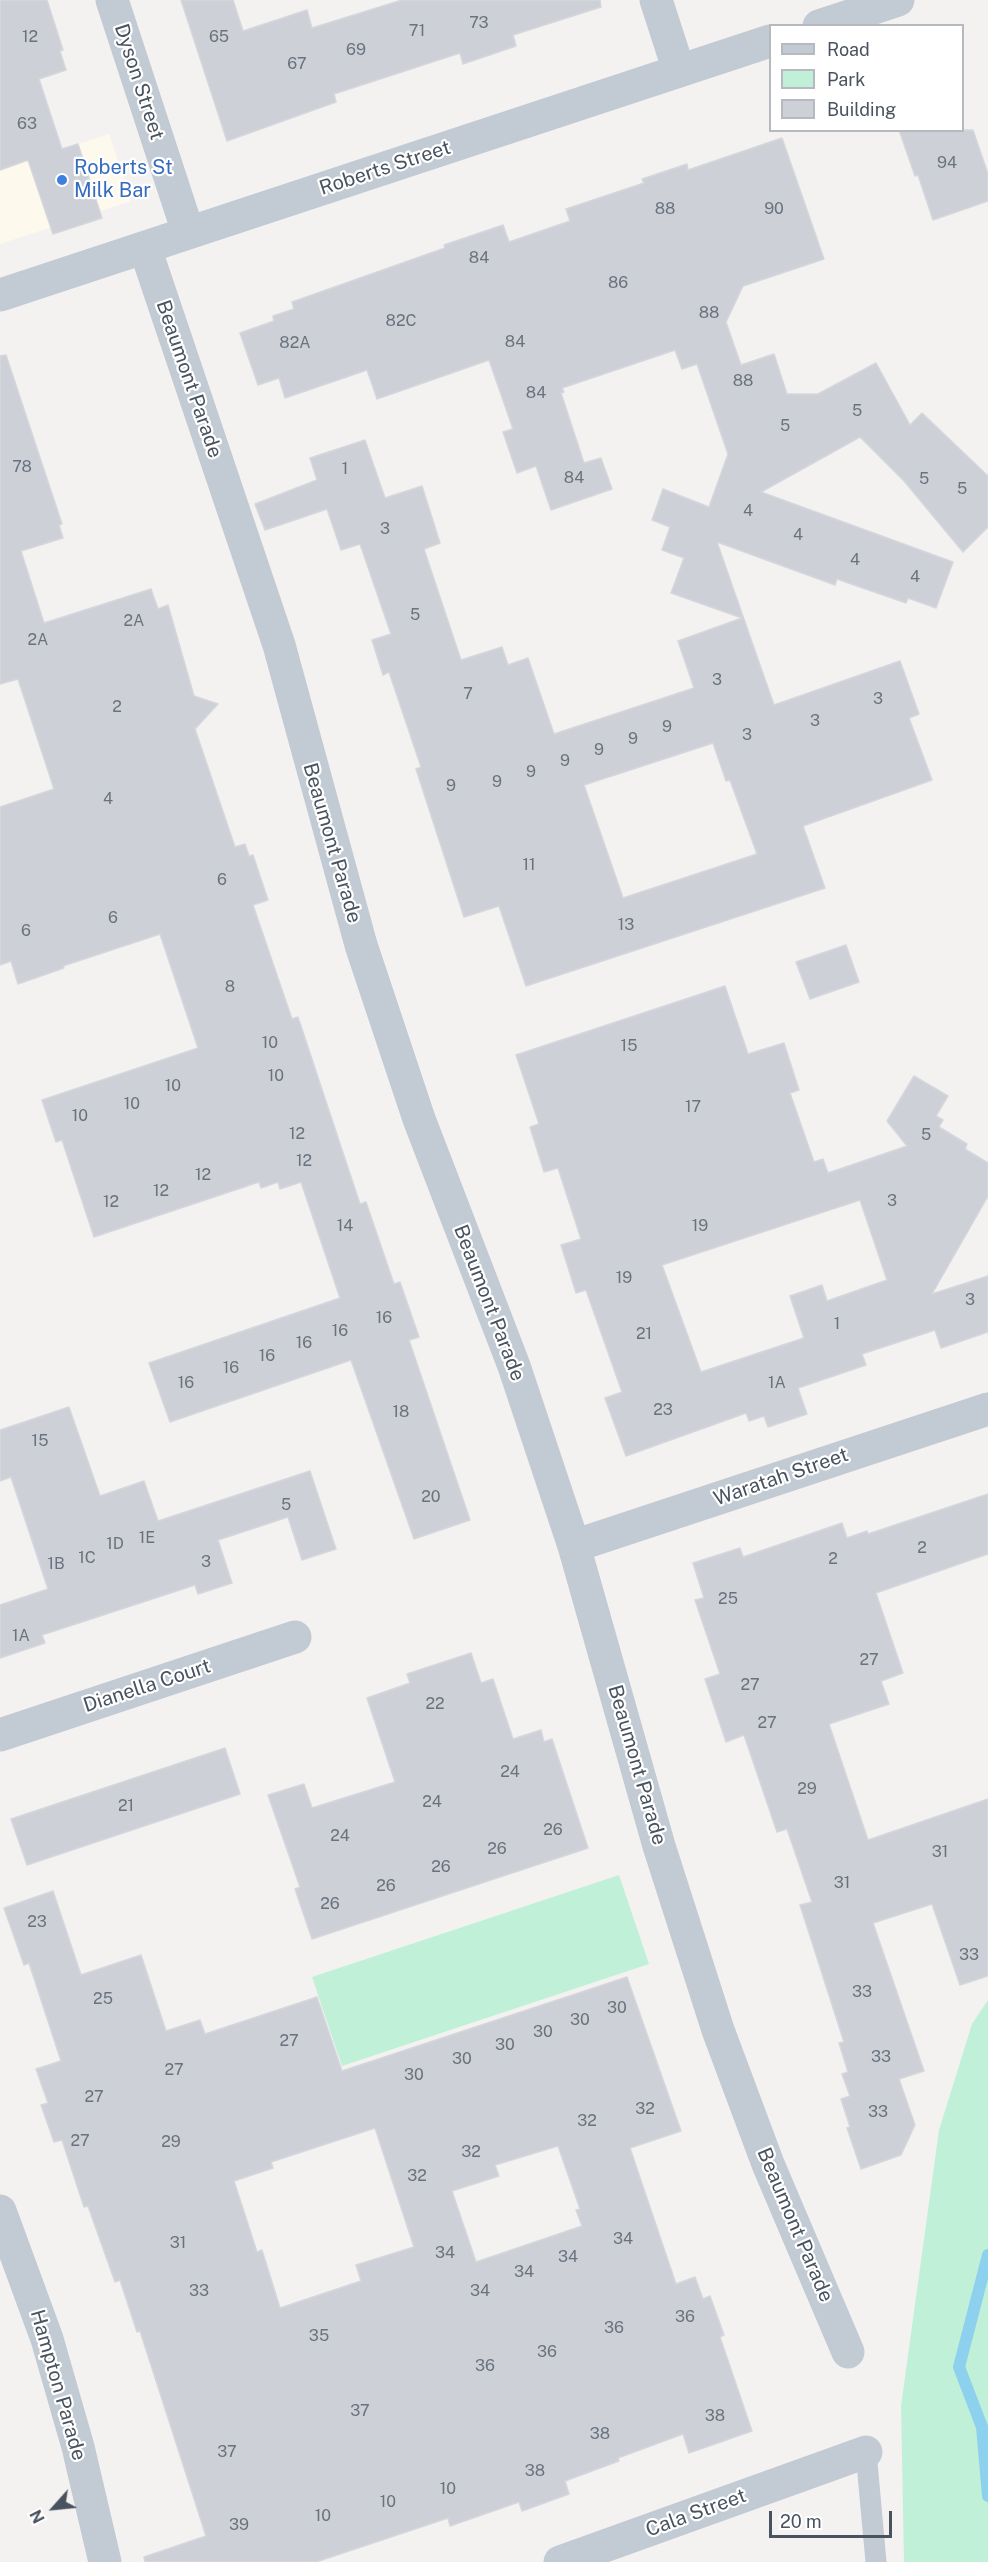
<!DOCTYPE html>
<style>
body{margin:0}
#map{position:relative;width:988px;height:2562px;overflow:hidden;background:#f4f2f1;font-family:"Public Sans",sans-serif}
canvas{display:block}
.legend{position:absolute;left:769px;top:24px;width:195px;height:108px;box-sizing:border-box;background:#fff;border:2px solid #b6babf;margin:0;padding:8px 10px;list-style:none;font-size:18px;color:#49535f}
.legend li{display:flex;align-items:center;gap:12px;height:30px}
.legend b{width:30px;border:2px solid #b6babf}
.north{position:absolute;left:24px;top:2478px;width:60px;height:60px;-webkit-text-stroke:4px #fff;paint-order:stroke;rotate:243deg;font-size:16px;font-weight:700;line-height:24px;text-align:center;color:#49535f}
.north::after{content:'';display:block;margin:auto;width:21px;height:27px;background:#49535f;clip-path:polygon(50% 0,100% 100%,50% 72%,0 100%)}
.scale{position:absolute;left:769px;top:2511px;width:123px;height:27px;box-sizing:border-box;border:3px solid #49535f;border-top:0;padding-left:8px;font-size:18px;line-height:21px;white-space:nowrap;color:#49535f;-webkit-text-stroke:4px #fff;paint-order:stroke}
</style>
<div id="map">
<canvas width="988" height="2562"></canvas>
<ul class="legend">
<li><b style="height:8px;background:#c2cad3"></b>Road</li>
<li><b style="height:16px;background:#c0f0d7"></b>Park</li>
<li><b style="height:16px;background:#cdd0d7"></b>Building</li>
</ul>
<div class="north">N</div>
<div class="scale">20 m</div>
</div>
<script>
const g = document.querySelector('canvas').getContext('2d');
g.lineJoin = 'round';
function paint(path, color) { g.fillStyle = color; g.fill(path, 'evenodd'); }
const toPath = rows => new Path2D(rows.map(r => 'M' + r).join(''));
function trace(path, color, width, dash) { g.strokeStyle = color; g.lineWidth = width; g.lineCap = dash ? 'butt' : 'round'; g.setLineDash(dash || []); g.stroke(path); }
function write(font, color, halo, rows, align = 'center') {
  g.font = font + ' "Public Sans",sans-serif'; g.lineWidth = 4.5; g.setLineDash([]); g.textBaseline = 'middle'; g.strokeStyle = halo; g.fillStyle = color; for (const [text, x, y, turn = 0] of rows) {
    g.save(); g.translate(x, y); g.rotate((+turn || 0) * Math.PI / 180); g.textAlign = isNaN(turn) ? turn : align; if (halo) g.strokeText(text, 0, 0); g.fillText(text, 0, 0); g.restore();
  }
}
const commercial = toPath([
 [109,134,131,201,0,244,0,170]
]);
const green = toPath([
 [619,1875,649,1964,342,2066,312,1977],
 [988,2000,988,2562,904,2562,901,2406,939,2130,972,2024]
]);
const stream = toPath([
 [988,2255,959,2367,982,2427,988,2496]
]);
const building = toPath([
 [0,0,47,0,63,50,60,51,66,70,39,79,62,149,78,144,102,218,53,234,28,160,0,170,0,0],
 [181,0,233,0,243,31,307,10,312,28,402,0,600,0,601,7,513,35,516,46,463,64,460,53,334,94,336,102,227,141,181,0],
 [899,130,973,130,988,174,988,201,933,220,918,175,915,176,899,130],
 [782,138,824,259,743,286,726,322,741,365,774,354,787,394,818,394,876,363,910,425,922,413,988,476,988,527,963,552,904,481,860,437,761,492,953,562,936,608,908,598,906,603,837,579,835,585,717,542,774,705,900,661,919,714,909,718,932,780,803,826,825,888,526,986,499,906,464,917,416,769,421,767,389,672,383,675,372,640,391,634,360,544,341,550,327,509,265,530,255,504,317,480,310,458,365,440,385,498,422,486,440,543,424,549,461,660,502,647,508,665,528,658,554,734,694,688,678,641,742,618,671,593,684,558,662,550,670,527,652,520,663,489,709,507,728,454,697,364,682,369,675,350,562,388,564,392,561,393,584,463,601,458,612,489,551,510,536,466,517,473,503,432,513,429,489,360,377,399,367,370,285,398,279,378,258,385,240,333,274,321,273,316,294,309,292,302,445,248,444,245,503,225,509,242,570,221,566,209,644,183,642,179,687,164,688,170,782,138],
 [713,743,726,781,730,780,757,854,623,898,584,785,713,743],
 [6,355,62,524,59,525,63,538,21,551,44,623,151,589,158,609,168,605,194,696,218,704,195,729,235,847,245,844,249,856,253,855,268,900,253,905,292,1019,298,1017,360,1204,366,1202,394,1284,400,1282,419,1337,409,1340,470,1520,414,1539,351,1360,170,1422,149,1363,340,1298,301,1182,280,1189,278,1182,261,1188,259,1182,94,1237,62,1140,56,1142,42,1100,198,1048,160,934,63,966,64,968,18,984,11,961,0,965,0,807,54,789,18,679,0,684,0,356,6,355],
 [846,945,859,982,810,999,796,962,846,945],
 [725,986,748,1054,784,1043,799,1090,790,1093,814,1162,823,1159,828,1173,907,1146,887,1121,914,1076,948,1096,936,1116,943,1120,939,1127,967,1144,965,1149,988,1163,988,1196,932,1294,988,1276,988,1332,941,1348,935,1330,862,1354,866,1365,798,1388,807,1414,768,1427,764,1416,749,1421,746,1413,626,1456,605,1398,622,1392,586,1290,576,1293,561,1245,581,1239,558,1168,544,1172,530,1127,539,1124,516,1055,725,986],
 [860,1200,887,1280,827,1301,822,1285,790,1296,804,1338,701,1372,662,1265,860,1200],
 [69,1407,100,1496,144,1481,158,1521,310,1471,336,1549,302,1560,288,1517,218,1540,232,1583,198,1594,195,1585,42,1635,45,1643,0,1658,0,1605,48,1589,11,1477,0,1481,0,1430,69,1407],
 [988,1494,988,1554,876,1593,903,1673,881,1681,889,1704,829,1724,868,1840,988,1799,988,1976,960,1985,932,1904,873,1923,924,2071,899,2079,915,2125,901,2155,861,2169,847,2128,850,2127,841,2099,850,2096,842,2074,848,2072,839,2043,844,2042,800,1905,812,1902,787,1829,777,1832,744,1735,726,1742,705,1679,720,1674,695,1600,704,1598,693,1563,740,1548,743,1557,842,1523,847,1538,867,1531,868,1534,988,1494],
 [471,1653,481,1683,493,1679,513,1739,541,1730,544,1742,552,1739,588,1848,312,1939,295,1889,300,1887,268,1795,304,1784,312,1808,395,1782,367,1698,410,1683,407,1674,471,1653],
 [225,1748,240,1794,27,1865,11,1819,225,1748],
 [53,1891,81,1975,141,1955,166,2031,200,2020,205,2034,317,1997,342,2071,627,1977,681,2131,630,2148,676,2284,695,2277,703,2299,710,2296,724,2335,720,2337,752,2431,689,2453,683,2434,618,2458,619,2461,565,2481,569,2494,522,2511,519,2502,450,2526,448,2518,316,2562,145,2562,144,2557,206,2536,140,2331,137,2332,120,2280,115,2282,88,2206,84,2207,62,2140,54,2142,41,2105,48,2103,36,2069,61,2061,29,1963,24,1965,4,1908,53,1891],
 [375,2128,414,2247,356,2265,361,2281,280,2308,262,2250,257,2252,234,2181,273,2168,271,2162,375,2128],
 [558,2146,580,2209,576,2210,582,2226,476,2262,452,2191,499,2176,495,2165,558,2146]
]);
const service = toPath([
 [866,2452,876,2562]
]);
const minor = toPath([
 [112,0,188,232],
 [656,0,679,71],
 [145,248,279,645,361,945,419,1119,514,1366,574,1546,659,1846,718,2030,768,2164,848,2352],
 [574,1546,988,1409],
 [0,1735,295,1637],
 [0,2211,47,2339,78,2447,105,2562],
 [560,2562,866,2452]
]);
const tertiary = toPath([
 [819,26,898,0],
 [0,295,770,41]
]);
const markers = [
 [62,180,6,"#3f7fe0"]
];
const numberNames = [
 ["73",479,23],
 ["71",417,31],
 ["12",30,37],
 ["65",219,37],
 ["69",356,50],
 ["67",297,64],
 ["63",27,124],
 ["94",947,163],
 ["88",665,209],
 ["90",774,209],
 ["84",479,258],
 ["86",618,283],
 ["88",709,313],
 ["82C",401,321],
 ["84",515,342],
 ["82A",295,343],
 ["88",743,381],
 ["84",536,393],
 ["5",857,411],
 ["5",785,426],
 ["78",22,467],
 ["1",345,469],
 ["84",574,478],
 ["5",924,479],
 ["5",962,489],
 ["4",748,511],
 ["3",385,529],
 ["4",798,535],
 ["4",855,560],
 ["4",915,577],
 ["5",415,615],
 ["2A",134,621],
 ["2A",38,640],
 ["3",717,680],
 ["7",468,694],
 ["3",878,699],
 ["2",117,707],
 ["3",815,721],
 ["9",667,727],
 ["3",747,735],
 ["9",633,739],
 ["9",599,750],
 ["9",565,761],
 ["9",531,772],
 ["9",497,782],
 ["9",451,786],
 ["4",108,799],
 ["11",529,865],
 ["6",222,880],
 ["6",113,918],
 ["13",626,925],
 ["6",26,931],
 ["8",230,987],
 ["10",270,1043],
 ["15",629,1046],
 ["10",276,1076],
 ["10",173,1086],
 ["10",132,1104],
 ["17",693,1107],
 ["10",80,1116],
 ["12",297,1134],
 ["5",926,1135],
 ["12",304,1161],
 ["12",203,1175],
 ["12",161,1191],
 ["3",892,1201],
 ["12",111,1202],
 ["14",345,1226],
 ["19",700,1226],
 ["19",624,1278],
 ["3",970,1300],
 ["16",384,1318],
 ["1",837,1324],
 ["16",340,1331],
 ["21",644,1334],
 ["16",304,1343],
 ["16",267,1356],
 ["16",231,1368],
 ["16",186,1383],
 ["1A",777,1383],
 ["23",663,1410],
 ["18",401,1412],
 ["15",40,1441],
 ["20",431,1497],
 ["5",286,1505],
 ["1E",147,1538],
 ["1D",115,1544],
 ["2",922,1548],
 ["1C",87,1558],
 ["2",833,1559],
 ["3",206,1562],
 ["1B",56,1564],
 ["25",728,1599],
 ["1A",21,1636],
 ["27",869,1660],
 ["27",750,1685],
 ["22",435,1704],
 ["27",767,1723],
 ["24",510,1772],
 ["29",807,1789],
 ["24",432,1802],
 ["21",126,1806],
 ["26",553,1830],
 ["24",340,1836],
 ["26",497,1849],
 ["31",940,1852],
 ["26",441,1867],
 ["31",842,1883],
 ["26",386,1886],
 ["26",330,1904],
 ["23",37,1922],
 ["33",969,1955],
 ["33",862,1992],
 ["25",103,1999],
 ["30",617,2008],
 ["30",580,2020],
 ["30",543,2032],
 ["27",289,2041],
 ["30",505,2045],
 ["33",881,2057],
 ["30",462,2059],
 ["27",174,2070],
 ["30",414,2075],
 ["27",94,2097],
 ["32",645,2109],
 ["33",878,2112],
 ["32",587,2121],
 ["27",80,2141],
 ["29",171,2142],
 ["32",471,2152],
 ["32",417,2176],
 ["34",623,2239],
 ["31",178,2243],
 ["34",445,2253],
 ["34",568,2257],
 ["34",524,2272],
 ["33",199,2291],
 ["34",480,2291],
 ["36",685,2317],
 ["36",614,2328],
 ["35",319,2336],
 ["36",547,2352],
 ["36",485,2366],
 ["37",360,2411],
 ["38",715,2416],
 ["38",600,2434],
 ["37",227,2452],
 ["38",535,2471],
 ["10",448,2489],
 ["10",388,2502],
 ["10",323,2516],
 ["39",239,2525]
];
const streetNames = [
 ["Dyson Street",139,82,72],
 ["Roberts Street",385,168,-18],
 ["Beaumont Parade",189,379,71],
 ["Beaumont Parade",332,843,74],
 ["Beaumont Parade",489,1303,69],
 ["Waratah Street",781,1477,-19],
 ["Dianella Court",147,1686,-18],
 ["Beaumont Parade",637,1765,74],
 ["Beaumont Parade",795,2225,67],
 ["Hampton Parade",58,2385,74],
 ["Cala Street",696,2513,-20]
];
const shopNames = [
 ["Roberts St",74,168],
 ["Milk Bar",74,191]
];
paint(commercial, '#fdf9ec');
paint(green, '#c0f0d7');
trace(stream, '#8dd1ee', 12);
paint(building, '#cdd0d7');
trace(building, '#d5d7dd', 1.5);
trace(service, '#c2cad3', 21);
trace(minor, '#c2cad3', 33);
trace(tertiary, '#c2cad3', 33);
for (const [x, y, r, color] of markers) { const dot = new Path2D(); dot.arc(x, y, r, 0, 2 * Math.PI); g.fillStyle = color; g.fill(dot); trace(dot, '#fff', 2); }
write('16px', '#6a727d', null, numberNames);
write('20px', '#49535f', '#fff', streetNames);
write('20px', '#366cbe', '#fff', shopNames, 'left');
</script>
